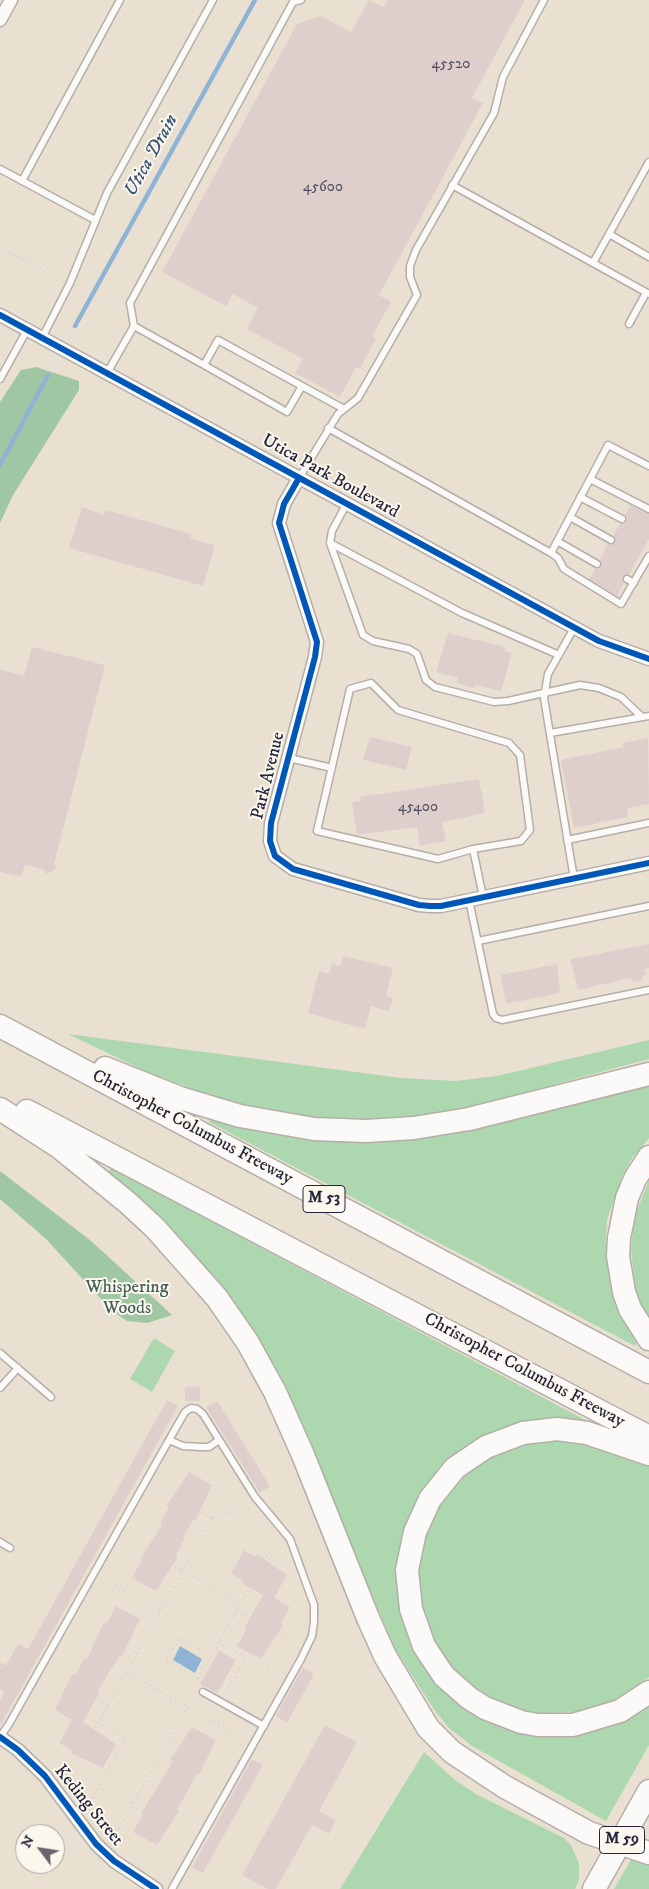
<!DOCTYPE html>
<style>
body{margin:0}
#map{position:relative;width:649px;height:1889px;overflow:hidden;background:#eae0d2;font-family:"IM FELL DW Pica",serif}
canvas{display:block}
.north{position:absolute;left:15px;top:1824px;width:50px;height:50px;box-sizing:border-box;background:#fbf7ec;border:1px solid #a4a2a5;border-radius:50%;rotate:301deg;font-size:14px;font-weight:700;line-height:20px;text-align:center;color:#22223b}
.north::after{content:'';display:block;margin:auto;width:18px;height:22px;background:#686470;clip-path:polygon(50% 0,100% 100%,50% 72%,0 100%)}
</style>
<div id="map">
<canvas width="649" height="1889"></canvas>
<div class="north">N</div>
</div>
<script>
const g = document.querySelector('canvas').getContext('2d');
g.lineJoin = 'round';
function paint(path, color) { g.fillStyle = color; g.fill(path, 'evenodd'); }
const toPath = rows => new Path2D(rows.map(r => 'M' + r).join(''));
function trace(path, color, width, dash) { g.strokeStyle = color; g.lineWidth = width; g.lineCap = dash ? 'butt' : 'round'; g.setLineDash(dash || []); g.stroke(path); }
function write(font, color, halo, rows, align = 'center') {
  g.font = font + ' "IM FELL DW Pica",serif'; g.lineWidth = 4; g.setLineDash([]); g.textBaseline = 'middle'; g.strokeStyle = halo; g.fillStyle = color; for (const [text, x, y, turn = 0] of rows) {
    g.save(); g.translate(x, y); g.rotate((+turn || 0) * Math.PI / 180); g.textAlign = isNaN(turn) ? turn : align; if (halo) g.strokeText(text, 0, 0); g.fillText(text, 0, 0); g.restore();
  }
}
const green = toPath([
 [68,1034,401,1078,456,1081,497,1076,649,1040,649,1059,470,1107,432,1114,362,1121,291,1116,225,1101,147,1072],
 [649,1084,649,1138,632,1158,622,1177,607,1220,606,1238,606,1256,613,1291,638,1341,635,1346,209,1122,211,1118,263,1132,313,1138],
 [111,1168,589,1422,587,1426,544,1422,427,1489,410,1636,521,1729,649,1700,649,1745,606,1821,472,1746,449,1728,435,1711,394,1647,309,1445,124,1185,108,1172],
 [649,1180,649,1324,636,1293,631,1251,634,1218],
 [154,1338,175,1351,152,1392,130,1379],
 [545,1440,589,1443,649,1466,649,1677,613,1701,575,1712,539,1713,520,1709,484,1696,454,1671,433,1642,420,1603,418,1566,421,1546,435,1512,445,1497,472,1467,507,1447],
 [424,1752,455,1780,476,1794,564,1838,571,1845,579,1863,579,1880,575,1889,340,1889],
 [633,1856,649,1863,649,1889,614,1889]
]);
const forest = toPath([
 [36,367,79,381,79,390,13,495,0,523,0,402,21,370],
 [0,1171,90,1240,172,1315,147,1323,127,1321,112,1311,46,1239,0,1199]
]);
const water = toPath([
 [180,1646,202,1659,195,1673,173,1660]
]);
const stream = toPath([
 [75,326,255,0],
 [0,465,48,375]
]);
const building = toPath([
 [369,0,384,7,388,0,525,0,472,98,483,103,379,295,391,302,372,336,376,339,360,369,356,367,340,397,295,373,303,359,247,329,258,308,233,294,226,306,162,272,297,24,321,16,351,32],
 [630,505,649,514,649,539,629,575,622,577,624,583,617,596,589,579,595,569,602,566,600,560,608,544,616,542,613,536,620,524,626,522,625,515],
 [82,507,104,515,105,510,192,534,190,539,215,545,203,586,69,548],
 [448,633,505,647,505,651,512,653,501,691,476,685,474,688,457,683,458,678,436,672],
 [32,647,105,665,54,864,57,868,47,874,43,869,25,865,21,877,0,872,0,669,24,676],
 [370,737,412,747,406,770,363,760],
 [648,738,649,804,627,808,628,817,574,828,561,760,623,747,623,743],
 [479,779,485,813,442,822,446,841,420,846,417,827,357,835,352,802,361,801,360,797],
 [649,944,649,968,645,969,646,975,642,976,643,980,632,982,631,978,578,990,570,959],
 [343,956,393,968,386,996,393,998,389,1011,371,1006,365,1029,308,1013,319,971,329,974,332,964,341,966],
 [557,964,560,993,506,1004,501,975],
 [200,1386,200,1401,185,1401,185,1387],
 [167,1400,178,1406,0,1726,0,1700,5,1692,0,1689,0,1662,6,1666,18,1644,28,1649],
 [217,1401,270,1486,260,1493,206,1407],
 [189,1472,212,1485,196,1520,194,1519,183,1537,185,1538,175,1556,178,1557,156,1591,132,1578,142,1560,140,1559,162,1525,160,1524,169,1507,167,1505],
 [244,1550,256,1557,257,1554,287,1575,274,1598,290,1607,281,1624,283,1626,261,1659,237,1646,247,1629,245,1627,263,1595,242,1583,244,1581,231,1574],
 [116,1606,140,1619,122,1656,120,1655,98,1690,100,1691,83,1722,116,1744,103,1768,71,1753,72,1750,59,1743,72,1720,55,1710,72,1674,75,1675,85,1658,87,1659,104,1622,106,1624],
 [219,1651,236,1660,217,1693,200,1684],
 [303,1667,314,1674,287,1723,276,1716],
 [325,1725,357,1742,319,1811,336,1820,329,1834,312,1825,276,1889,268,1889,242,1875],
 [192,1727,216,1740,199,1775,197,1774,177,1810,179,1811,157,1845,133,1832,143,1814,141,1813,173,1762,170,1760],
 [252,1759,263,1765,203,1873,192,1867]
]);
const path = toPath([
 [0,247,49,274],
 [212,1518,237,1510],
 [264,1561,272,1547],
 [171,1564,241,1603],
 [111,1583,161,1611],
 [237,1611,252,1619],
 [276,1632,286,1638],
 [219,1642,269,1669],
 [125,1646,137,1653],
 [127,1673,245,1740],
 [198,1679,166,1660,179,1638,211,1656],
 [200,1683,198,1679,251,1585],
 [224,1695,246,1657],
 [93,1697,108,1705],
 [93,1732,212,1518,198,1510],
 [68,1778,81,1756],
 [88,1807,126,1738,99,1723],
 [114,1838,187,1707]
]);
const lane = toPath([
 [0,169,95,220],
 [22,181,120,0],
 [452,185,649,294],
 [609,234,649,257],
 [593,263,649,162],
 [629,324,646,293],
 [134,326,130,303,293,2,301,0],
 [42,338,70,283,107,193,213,0],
 [204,365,287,412,302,386],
 [107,373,134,326,204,365,218,340,344,409],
 [0,379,27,330],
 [328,428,551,553,558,558,564,569,621,604,649,556],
 [299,478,338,414,358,398,417,295,410,277,410,266,416,250,494,113,503,77,544,0],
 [590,479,649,509],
 [580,497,622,519],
 [347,503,332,531,330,543,363,635,373,641,409,649,417,654,426,680,435,687,494,702,508,701,580,685,599,688,621,697,642,717],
 [570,517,611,540],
 [557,541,597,564],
 [330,543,462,613,559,655],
 [551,553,608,445,649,466],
 [627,579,634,583],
 [550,733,649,716],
 [289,758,332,768],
 [567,840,649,823],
 [473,849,521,841,530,830,520,755,509,743,398,710,371,683,350,689,317,831,438,859,473,849,483,897],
 [574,879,544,698,548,674,574,628],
 [469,900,493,1014,496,1018,502,1020,649,990],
 [478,941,649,906],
 [0,1353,51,1397],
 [0,1388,18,1368],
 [169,1440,185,1412,191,1408,197,1409,203,1414,255,1497,290,1539,314,1605,314,1622,312,1636,301,1659,172,1889],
 [0,1542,10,1548],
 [203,1692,264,1726],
 [0,1737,9,1724,169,1440,183,1446,201,1447,209,1447,219,1440]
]);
const street = toPath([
 [0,20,11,0],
 [0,315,599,641,649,659],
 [299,478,284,504,279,523,317,642,315,657,271,823,270,841,275,856,293,869,419,905,430,906,441,906,649,863],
 [0,1737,18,1750,45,1776,96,1844,114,1861,156,1889]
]);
const highway = toPath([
 [0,1026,649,1372],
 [105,1068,180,1098,240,1116,314,1129,366,1131,414,1128,469,1119,649,1074],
 [0,1109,59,1147,128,1203,155,1228,217,1298,248,1343,275,1392,303,1455,368,1618,385,1656,428,1728,452,1752,505,1787,589,1833,649,1853],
 [27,1111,649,1437],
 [649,1157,635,1179,627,1198,619,1238,618,1256,624,1292,630,1309,649,1339],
 [649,1454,587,1433,557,1429,523,1433,486,1447,455,1468,430,1499,415,1532,407,1570,411,1609,424,1646,444,1676,469,1698,485,1708,521,1722,538,1725,573,1725,620,1711,649,1692],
 [594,1889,649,1791]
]);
const cycleway = toPath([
 [0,315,599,641,649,659],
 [299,478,284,504,279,523,317,642,315,657,271,823,270,841,275,856,293,869,419,905,430,906,441,906,649,863],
 [0,1737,18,1750,45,1776,96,1844,114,1861,156,1889]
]);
const numberNames = [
 ["45520",451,65],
 ["45600",323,188],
 ["45400",418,808]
];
const shields = [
 [324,1199,42],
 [622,1840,45]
];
const shieldNames = [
 ["M 53",324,1199],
 ["M 59",622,1840]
];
const streetNames = [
 ["Utica Park Boulevard",330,477,29],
 ["Park Avenue",269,776,-76],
 ["Christopher Columbus Freeway",192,1128,28],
 ["Christopher Columbus Freeway",524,1371,28],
 ["Keding Street",88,1806,51]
];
const parkNames = [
 ["Whispering",127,1288],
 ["Woods",127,1309]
];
const waterNames = [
 ["Utica Drain",152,156,-61]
];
paint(green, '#add7af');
paint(forest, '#a0c7a3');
paint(water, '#8eb4d5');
trace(stream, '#8eb4d5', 4.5);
paint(building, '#decfcd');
trace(lane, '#b4aea8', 9);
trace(street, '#b4aea8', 15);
trace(highway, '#b4aea8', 25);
trace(path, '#d4d1cf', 2.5, [1, 4]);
trace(lane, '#fcfaf8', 6);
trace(street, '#fcfaf8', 12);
trace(highway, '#fcfaf8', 22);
trace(cycleway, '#0057b8', 6);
write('15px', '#514d60', null, numberNames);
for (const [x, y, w] of shields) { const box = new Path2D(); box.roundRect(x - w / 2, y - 13.5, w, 27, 4); g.fillStyle = '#fbf7ec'; g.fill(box); trace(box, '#22223b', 1); }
write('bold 16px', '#22223b', null, shieldNames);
write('18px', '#22223b', '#fbf7ec', streetNames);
write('18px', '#415f5a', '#fbf7ec', parkNames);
write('italic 19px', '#3d5579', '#fbf7ec', waterNames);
</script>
